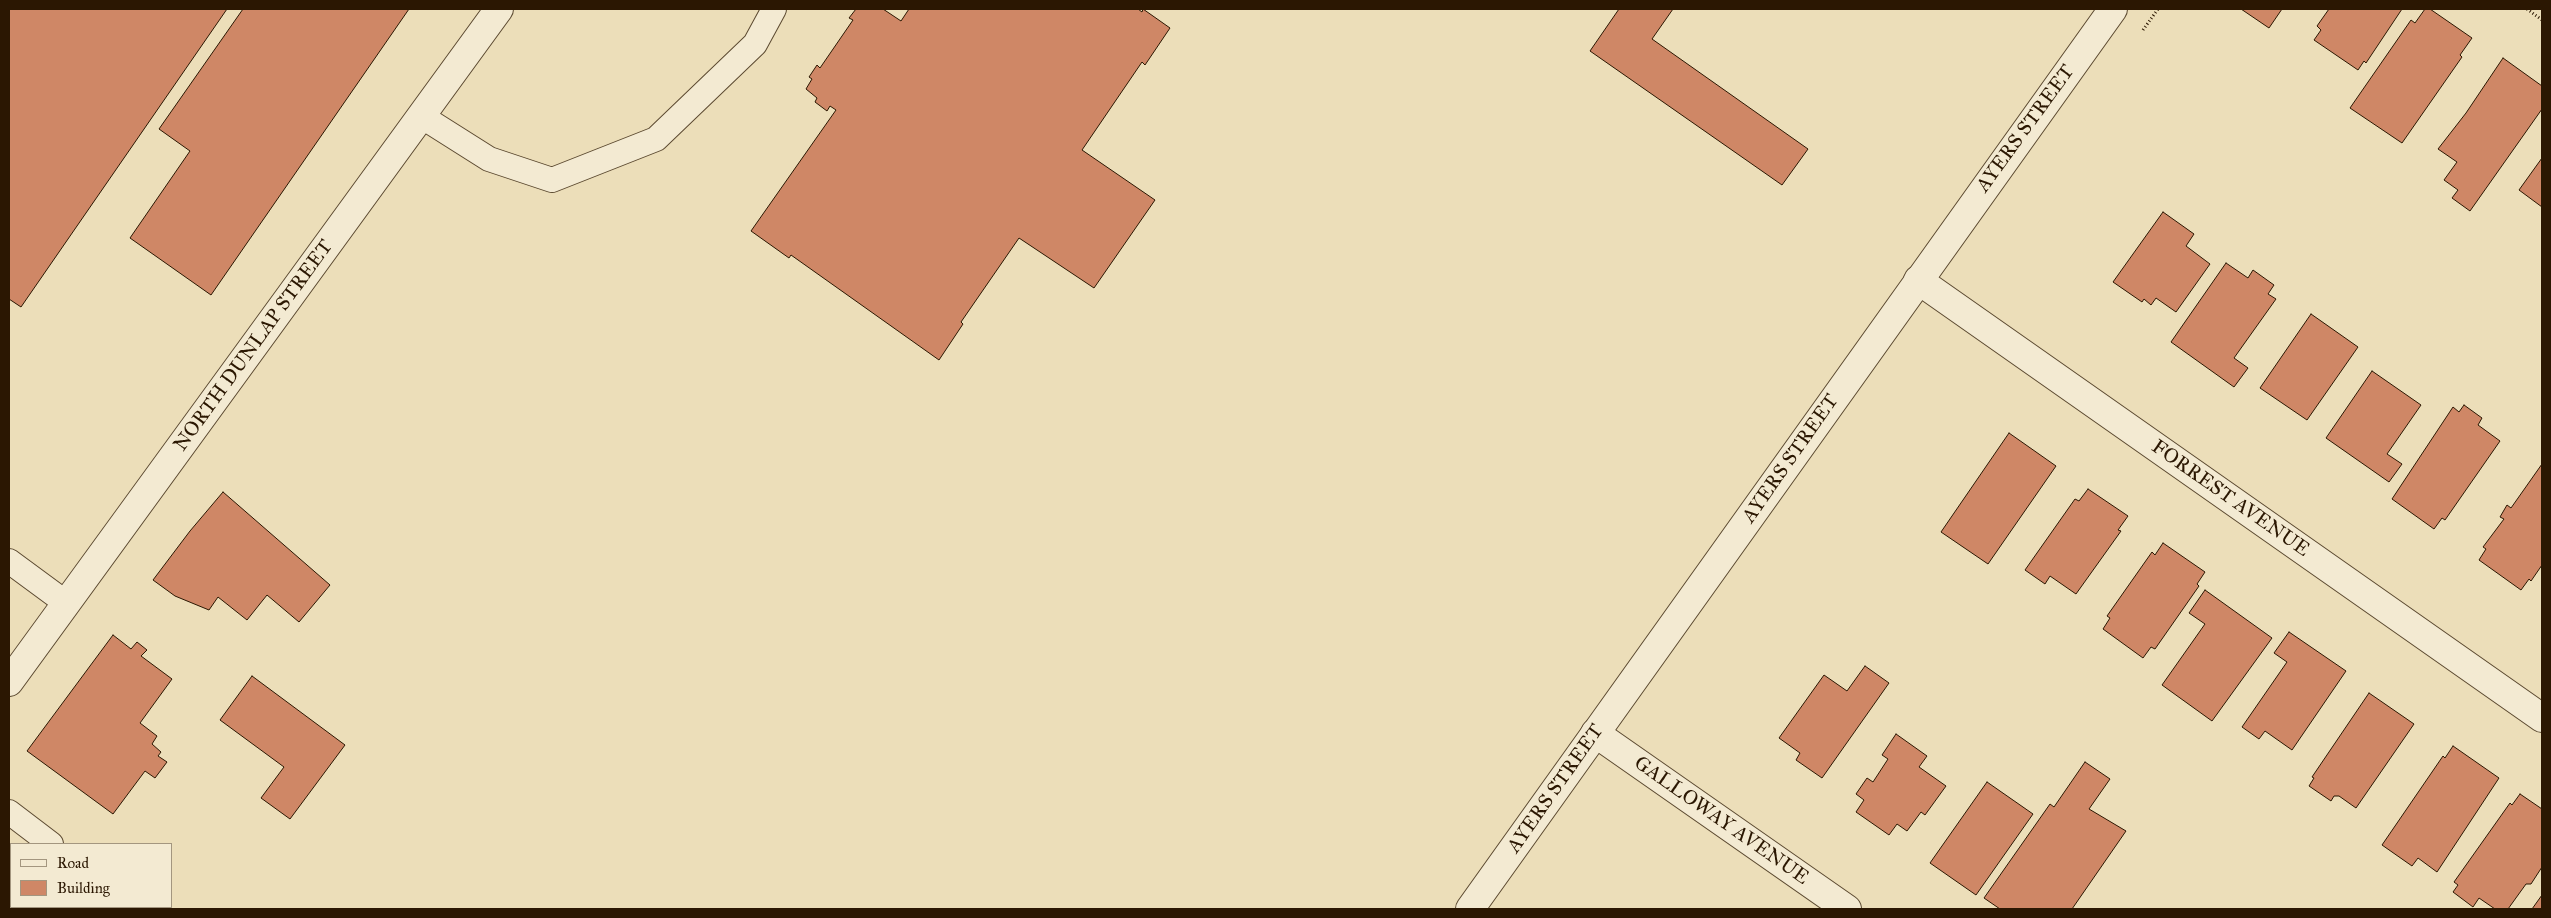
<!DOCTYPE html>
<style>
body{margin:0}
#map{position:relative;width:2551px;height:918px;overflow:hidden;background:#ecdeb9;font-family:"IM FELL Great Primer",serif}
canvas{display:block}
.frame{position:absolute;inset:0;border:10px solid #2b1702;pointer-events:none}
.legend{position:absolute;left:10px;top:843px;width:162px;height:65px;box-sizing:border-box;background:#f3ead2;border:1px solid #a3967f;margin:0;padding:6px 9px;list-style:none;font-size:15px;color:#2b1702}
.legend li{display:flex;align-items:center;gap:10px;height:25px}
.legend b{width:25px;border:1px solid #a3967f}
</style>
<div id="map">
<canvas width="2551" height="918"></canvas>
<div class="frame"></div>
<ul class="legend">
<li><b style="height:6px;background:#f3ead2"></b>Road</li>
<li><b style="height:14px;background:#cf8766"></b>Building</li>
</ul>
</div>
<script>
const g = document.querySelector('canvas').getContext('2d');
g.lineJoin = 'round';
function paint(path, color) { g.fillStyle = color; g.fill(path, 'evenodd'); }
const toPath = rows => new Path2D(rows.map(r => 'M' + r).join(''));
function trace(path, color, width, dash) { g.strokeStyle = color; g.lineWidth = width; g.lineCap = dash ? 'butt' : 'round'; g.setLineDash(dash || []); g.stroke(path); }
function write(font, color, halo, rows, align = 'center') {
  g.font = font + ' "IM FELL Great Primer",serif'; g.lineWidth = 5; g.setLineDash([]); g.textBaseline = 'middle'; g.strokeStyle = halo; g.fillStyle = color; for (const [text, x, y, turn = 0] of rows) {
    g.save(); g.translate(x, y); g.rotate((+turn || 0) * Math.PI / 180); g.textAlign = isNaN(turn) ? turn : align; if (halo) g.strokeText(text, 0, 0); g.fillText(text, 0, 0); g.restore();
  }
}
const building = toPath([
 [9,9,227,9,21,307,9,299,9,9],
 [243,9,409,9,211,295,130,238,190,151,159,129,243,9],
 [856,9,883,9,901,21,909,9,1138,9,1142,12,1143,9,1170,28,1145,65,1142,62,1082,150,1155,200,1094,288,1019,238,961,322,963,324,939,360,791,255,789,258,751,231,836,110,830,106,827,111,815,102,817,98,806,89,812,79,809,77,817,65,820,68,853,20,849,18,856,9],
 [1619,9,1673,9,1652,39,1808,149,1782,185,1590,51,1619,9],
 [2241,9,2282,9,2269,28,2241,9],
 [2329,9,2402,9,2366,63,2364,61,2358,70,2314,40,2321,30,2317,26,2329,9],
 [2425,9,2430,9,2472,38,2460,55,2462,57,2402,143,2350,108,2411,20,2415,23,2425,9],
 [2503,58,2542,86,2542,109,2470,211,2452,198,2458,190,2444,180,2457,162,2438,149,2466,113,2503,58],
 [2542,158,2542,207,2519,190,2542,158],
 [2163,212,2194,234,2186,246,2210,264,2176,312,2156,298,2151,305,2144,299,2142,302,2113,282,2163,212],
 [2226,263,2248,278,2253,270,2274,285,2268,294,2276,299,2234,358,2248,368,2234,387,2171,342,2226,263],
 [2311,314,2358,347,2307,420,2260,388,2311,314],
 [2372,371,2421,405,2387,454,2402,464,2389,482,2326,438,2372,371],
 [2464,405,2482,418,2478,425,2500,441,2445,520,2442,518,2434,529,2392,499,2453,407,2459,412,2464,405],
 [2009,433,2056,466,1988,564,1941,532,2009,433],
 [2542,464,2542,565,2531,581,2529,579,2521,590,2479,560,2486,549,2483,547,2504,519,2500,517,2507,505,2511,508,2542,464],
 [2088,489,2128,516,2118,530,2121,531,2076,594,2050,576,2045,584,2025,570,2075,499,2079,501,2088,489],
 [223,492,330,585,299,622,267,595,247,620,218,597,209,610,175,596,153,580,190,531,223,492],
 [2163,543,2205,572,2197,584,2199,586,2155,649,2151,647,2143,658,2103,629,2110,618,2107,616,2152,552,2155,555,2163,543],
 [2205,590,2272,638,2212,721,2162,685,2205,624,2189,613,2205,590],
 [2289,632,2346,671,2292,750,2265,731,2259,739,2242,727,2287,662,2274,653,2289,632],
 [113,635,131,649,137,642,147,650,141,656,172,679,140,723,157,736,152,744,161,752,158,756,167,762,155,778,145,771,113,814,27,751,113,635],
 [1865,666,1889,683,1822,778,1796,760,1800,753,1779,738,1824,675,1847,691,1865,666],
 [252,676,345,745,290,819,261,798,284,767,220,720,252,676],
 [2369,693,2414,724,2356,808,2339,796,2334,796,2331,801,2309,786,2314,778,2312,777,2369,693],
 [1896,734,1927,756,1919,767,1946,786,1925,815,1921,812,1907,831,1897,824,1889,835,1856,812,1864,800,1856,794,1867,778,1873,782,1888,759,1882,755,1896,734],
 [2453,746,2499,778,2437,872,2418,858,2412,866,2382,845,2443,756,2445,758,2453,746],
 [2085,762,2110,779,2089,809,2126,831,2072,909,2000,909,1984,898,2050,804,2054,807,2085,762],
 [1987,782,2033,814,1976,895,1930,863,1987,782],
 [2520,794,2542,809,2542,867,2531,884,2526,884,2508,909,2495,909,2479,898,2473,907,2453,892,2458,885,2454,882,2510,803,2512,805,2520,794],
 [2542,895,2542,909,2532,909,2542,895]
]);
const path = toPath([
 [2527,9,2542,20],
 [2143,30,2158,9]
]);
const service = toPath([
 [421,116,489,159,552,180,656,139,755,44,774,9],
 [9,561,66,603],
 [9,812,51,844],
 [133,907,136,909]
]);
const minor = toPath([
 [1918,280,2542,718],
 [1595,733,1847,909]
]);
const tertiary = toPath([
 [9,682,499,9],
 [1470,909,2113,9]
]);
const streetNames = [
 ["AYERS STREET",2026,129,-54],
 ["NORTH DUNLAP STREET",254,346,-54],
 ["AYERS STREET",1791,459,-55],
 ["FORREST AVENUE",2230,499,35],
 ["AYERS STREET",1556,789,-55],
 ["GALLOWAY AVENUE",1721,821,35]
];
paint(building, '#cf8766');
trace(building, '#2b1702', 1);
trace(service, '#5b4930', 26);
trace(minor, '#5b4930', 30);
trace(tertiary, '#5b4930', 30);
trace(path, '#2b1702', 3, [1, 2.5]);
trace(service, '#f3ead2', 24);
trace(minor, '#f3ead2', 28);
trace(tertiary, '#f3ead2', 28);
write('20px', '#2b1702', '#f3ead2', streetNames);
</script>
